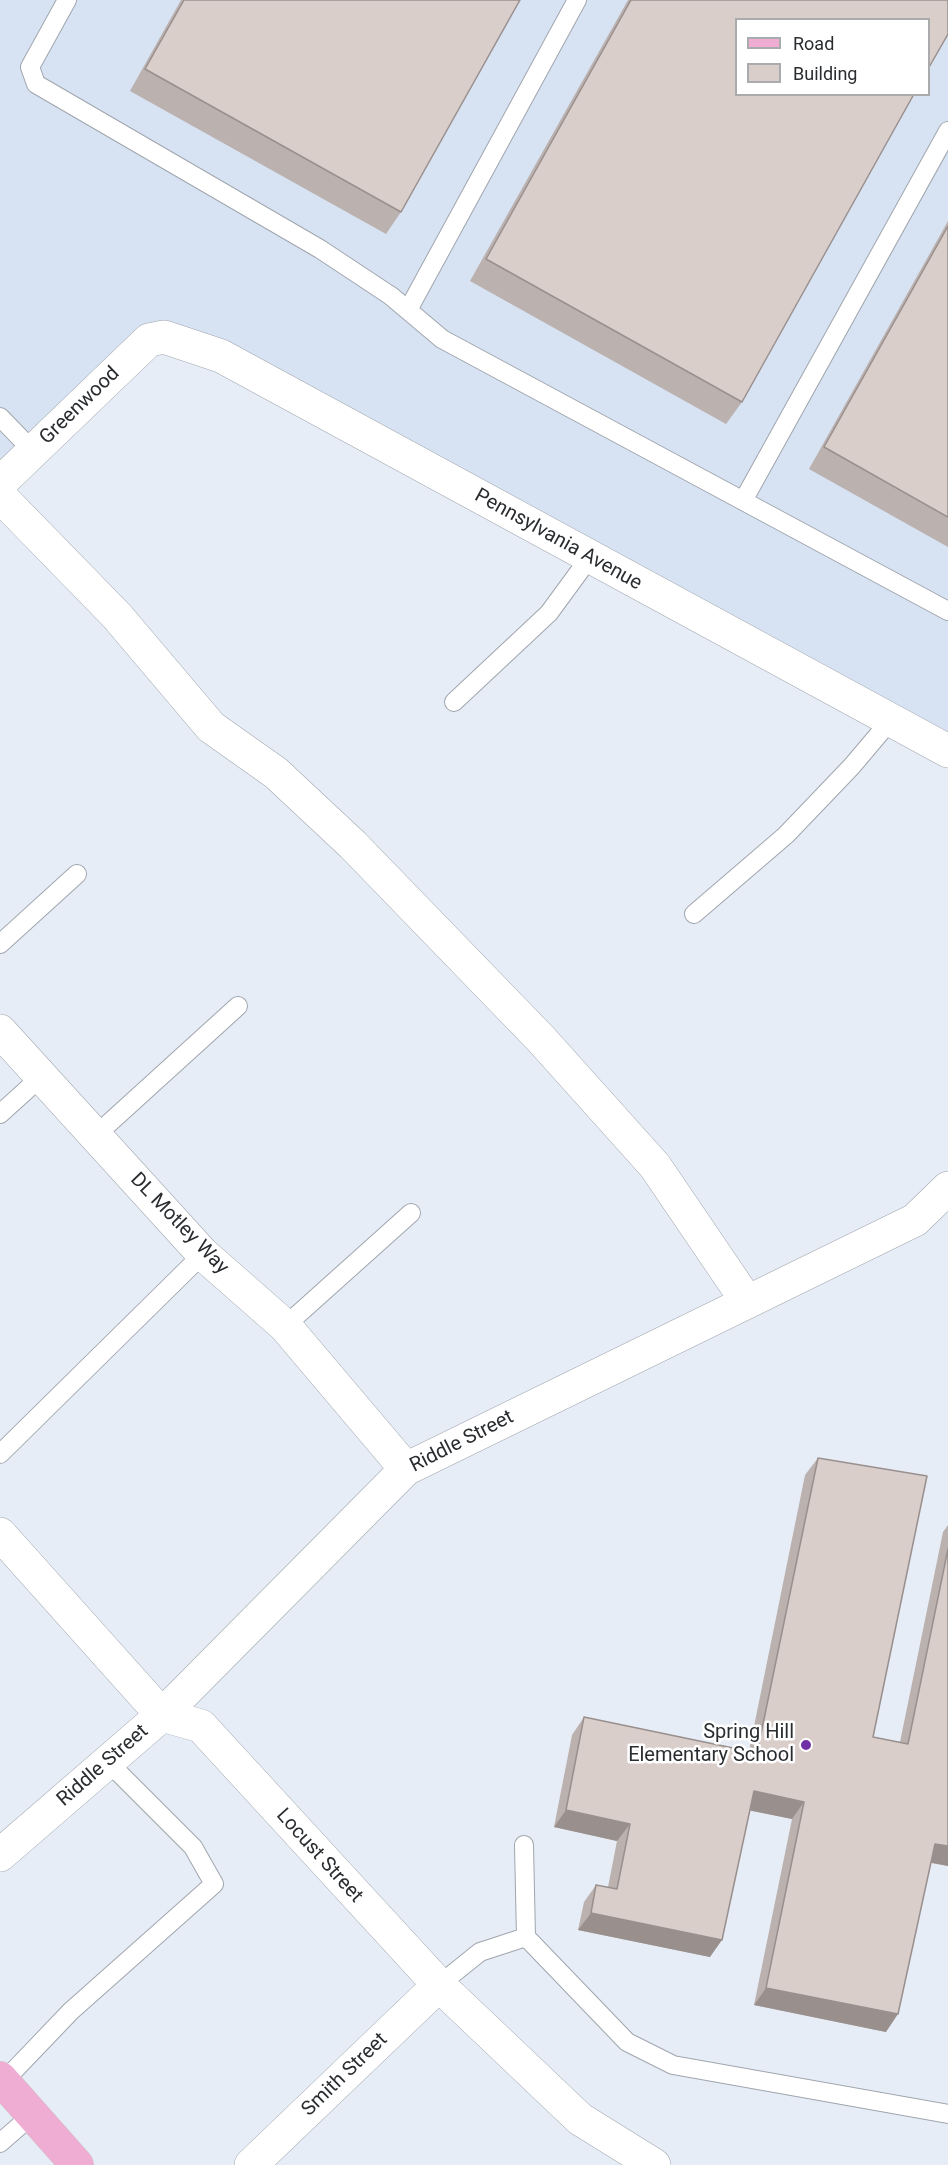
<!DOCTYPE html>
<style>
body{margin:0}
#map{position:relative;width:948px;height:2165px;overflow:hidden;background:#e6edf6;font-family:Roboto,sans-serif}
canvas{display:block}
.legend{position:absolute;left:735px;top:18px;width:195px;height:78px;box-sizing:border-box;background:#fff;border:2px solid #aaabac;margin:0;padding:8px 10px;list-style:none;font-size:18px;color:#2a2d30}
.legend li{display:flex;align-items:center;gap:12px;height:30px}
.legend b{width:30px;border:2px solid #aaabac}
</style>
<div id="map">
<canvas width="948" height="2165"></canvas>
<ul class="legend">
<li><b style="height:8px;background:#efadd3"></b>Road</li>
<li><b style="height:16px;background:#dacecb"></b>Building</li>
</ul>
</div>
<script>
const g = document.querySelector('canvas').getContext('2d');
g.lineJoin = 'round';
function paint(path, color) { g.fillStyle = color; g.fill(path, 'evenodd'); }
const toPath = rows => new Path2D(rows.map(r => 'M' + r).join(''));
function trace(path, color, width, dash) { g.strokeStyle = color; g.lineWidth = width; g.lineCap = dash ? 'butt' : 'round'; g.setLineDash(dash || []); g.stroke(path); }
function write(font, color, halo, rows, align = 'center') {
  g.font = font + ' Roboto,sans-serif'; g.lineWidth = 5; g.setLineDash([]); g.textBaseline = 'middle'; g.strokeStyle = halo; g.fillStyle = color; for (const [text, x, y, turn = 0] of rows) {
    g.save(); g.translate(x, y); g.rotate((+turn || 0) * Math.PI / 180); g.textAlign = isNaN(turn) ? turn : align; if (halo) g.strokeText(text, 0, 0); g.fillText(text, 0, 0); g.restore();
  }
}
const built = toPath([
 [0,0,948,0,948,756,165,337,0,479],
 [736,20,928,20,928,94,736,94]
]);
const service = toPath([
 [67,0,30,67,36,84,320,249,391,296,442,339,948,611],
 [408,310,577,0],
 [0,417,33,451],
 [743,501,948,131],
 [454,702,549,613,590,557],
 [694,914,786,835,852,766,890,721],
 [0,944,77,874],
 [0,1114,42,1076],
 [96,1135,238,1006],
 [285,1326,411,1213],
 [0,1454,203,1254],
 [524,1845,526,1937,627,2042,673,2065,948,2114],
 [439,1985,480,1952,526,1937],
 [3,2082,71,2011,214,1884,193,1847,108,1762],
 [0,2143,32,2115]
]);
const minor = toPath([
 [0,483,149,340,164,337,221,356,948,751],
 [0,496,117,616,211,727,276,773,353,845,541,1039,655,1166,746,1300],
 [0,1031,203,1254,285,1326,406,1469],
 [0,1534,162,1715,201,1726,439,1985,580,2119,654,2165],
 [0,1855,162,1715,406,1469,915,1220,948,1188],
 [251,2165,439,1985]
]);
const primary = toPath([
 [0,2078,77,2165]
]);
const wall = toPath([
 [181,0,520,0,401,212,386,234,130,91],
 [628,0,948,0,742,402,726,424,470,281],
 [948,221,948,547,809,469],
 [818,1458,873,1737,900,1742,943,1532,948,1525,948,1866,931,1863,886,2032,754,2005,792,1819,750,1810,710,1957,578,1930,584,1902,596,1885,608,1887,617,1841,554,1827,572,1735,584,1717,749,1751,805,1475]
]);
const shadedWall = toPath([
 [754,1791,804,1802,792,1819,742,1809],
 [566,1810,630,1824,617,1841,554,1827],
 [935,1844,948,1846,948,1866,923,1861],
 [591,1913,722,1940,710,1957,578,1930],
 [766,1988,898,2014,886,2032,754,2005]
]);
const building = toPath([
 [184,0,520,0,401,212,145,69,184,0],
 [631,0,948,0,948,34,928,69,928,20,736,20,736,94,914,94,742,402,486,259,631,0],
 [948,226,948,517,824,447,948,226],
 [818,1458,927,1476,873,1737,908,1744,948,1549,948,1846,935,1844,898,2014,766,1988,804,1802,754,1791,722,1940,591,1913,596,1885,617,1889,630,1824,566,1810,584,1717,757,1753,818,1458]
]);
const markers = [
 [806,1745,6,"#7031a6"]
];
const streetNames = [
 ["Greenwood",80,406,-44],
 ["Pennsylvania Avenue",558,540,29],
 ["DL Motley Way",179,1224,46],
 ["Riddle Street",462,1442,-27],
 ["Riddle Street",103,1766,-41],
 ["Locust Street",319,1856,48],
 ["Smith Street",345,2075,-44]
];
const poiNames = [
 ["Spring Hill",794,1733],
 ["Elementary School",794,1756]
];
paint(built, '#d7e2f2');
trace(service, '#a0a6ae', 20);
trace(minor, '#a0a6ae', 34);
trace(primary, '#cccdcd', 34);
trace(service, '#fff', 18);
trace(minor, '#fff', 33);
trace(primary, '#efadd3', 33);
paint(wall, '#bbb1af');
paint(shadedWall, '#99908e');
paint(building, '#dacecb');
trace(building, '#99908e', 1.5);
for (const [x, y, r, color] of markers) { const dot = new Path2D(); dot.arc(x, y, r, 0, 2 * Math.PI); g.fillStyle = color; g.fill(dot); trace(dot, '#fff', 2); }
write('20px', '#2a2d30', '#fff', streetNames);
write('20px', '#2a2d30', '#fff', poiNames, 'right');
</script>
